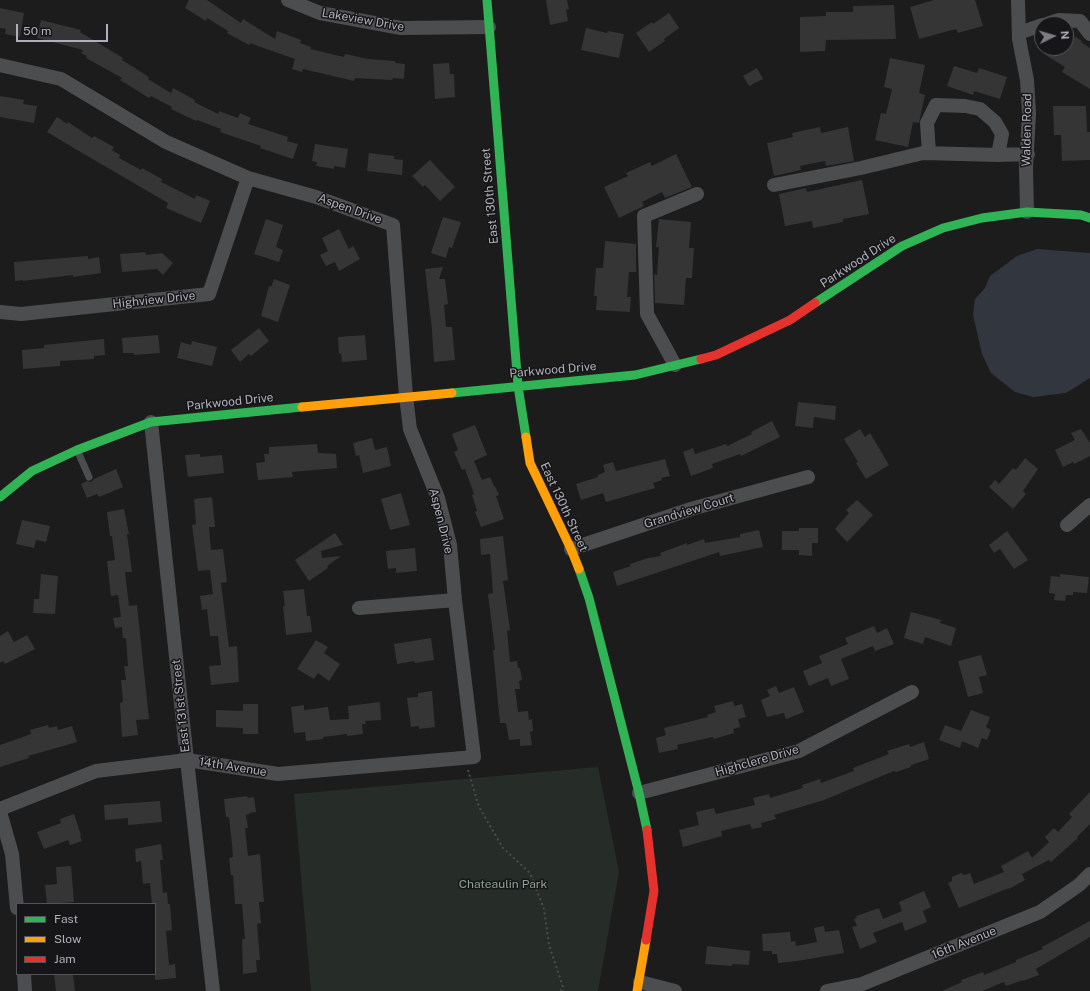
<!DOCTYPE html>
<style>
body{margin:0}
#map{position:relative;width:1090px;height:991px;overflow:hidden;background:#1c1c1c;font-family:"Public Sans",sans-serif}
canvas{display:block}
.legend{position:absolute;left:16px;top:903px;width:140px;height:72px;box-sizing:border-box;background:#161618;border:1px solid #535459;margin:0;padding:5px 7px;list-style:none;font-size:12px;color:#afb0bb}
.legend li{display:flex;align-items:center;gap:8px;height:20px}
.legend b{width:20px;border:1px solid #535459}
.north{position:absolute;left:1034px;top:16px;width:40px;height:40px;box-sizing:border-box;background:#161618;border:1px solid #535459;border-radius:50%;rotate:85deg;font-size:11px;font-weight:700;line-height:16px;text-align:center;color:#afb0bb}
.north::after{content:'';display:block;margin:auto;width:14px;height:18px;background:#7c7c83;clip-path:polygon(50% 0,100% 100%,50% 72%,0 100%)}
.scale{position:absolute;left:16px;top:24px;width:92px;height:18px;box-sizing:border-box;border:2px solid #afb0bb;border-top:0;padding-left:5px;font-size:12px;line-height:14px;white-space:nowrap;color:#afb0bb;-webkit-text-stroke:3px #161618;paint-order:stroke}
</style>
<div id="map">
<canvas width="1090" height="991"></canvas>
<ul class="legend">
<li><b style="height:5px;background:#30b455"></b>Fast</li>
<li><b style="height:5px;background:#ff9f0a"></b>Slow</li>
<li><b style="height:5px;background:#e5322d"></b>Jam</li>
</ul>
<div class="north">N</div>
<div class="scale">50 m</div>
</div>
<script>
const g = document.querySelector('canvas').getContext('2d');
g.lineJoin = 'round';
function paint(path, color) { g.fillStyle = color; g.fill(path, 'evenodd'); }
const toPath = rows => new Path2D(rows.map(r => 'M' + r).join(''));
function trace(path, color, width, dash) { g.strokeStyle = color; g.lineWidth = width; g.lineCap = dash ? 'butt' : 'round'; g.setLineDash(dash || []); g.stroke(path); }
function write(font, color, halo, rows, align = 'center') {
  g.font = font + ' "Public Sans",sans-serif'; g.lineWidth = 3; g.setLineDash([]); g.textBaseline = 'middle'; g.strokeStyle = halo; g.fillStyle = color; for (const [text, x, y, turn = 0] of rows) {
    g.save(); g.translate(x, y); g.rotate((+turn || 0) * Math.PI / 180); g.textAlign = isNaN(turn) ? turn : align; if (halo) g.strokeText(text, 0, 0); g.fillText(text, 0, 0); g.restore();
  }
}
const green = toPath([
 [598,767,619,872,598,991,311,991,294,794]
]);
const water = toPath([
 [1037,249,1090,253,1090,378,1066,393,1033,397,1015,392,991,373,982,354,973,315,975,299,985,288,990,276,1017,256]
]);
const building = toPath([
 [189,0,207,0,241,23,243,19,275,39,277,31,301,40,300,43,311,47,310,49,344,57,345,54,368,59,395,61,395,63,405,64,404,79,393,78,392,80,355,78,354,81,303,69,302,72,292,69,295,59,258,46,250,43,249,45,227,33,228,31,207,18,206,21,185,8],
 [546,0,567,0,569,9,566,10,568,21,550,25],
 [934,0,975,0,983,26,958,33,956,29,919,39,910,7],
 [894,5,896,39,826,40,825,51,800,52,800,17,826,16,826,12,853,12,853,6],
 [0,8,24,13,20,37,5,34,6,29,0,28],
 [669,13,679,28,664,39,665,41,649,52,636,33,652,22,653,24],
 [41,20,81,30,80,32,123,58,122,60,149,77,148,79,171,93,173,88,195,100,194,102,218,114,219,111,238,118,240,113,251,118,248,124,288,137,287,141,298,144,293,159,260,148,261,146,220,132,221,129,197,120,196,121,171,109,172,107,151,96,149,98,120,80,122,78,86,58,87,56,81,53,83,50,37,38],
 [586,28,607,33,608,31,624,34,619,58,581,50],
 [1066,31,1082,41,1081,42,1090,48,1090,89,1062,72,1065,67,1044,54,1048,48,1066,48],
 [890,58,925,65,919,93,925,95,919,123,913,122,908,147,875,140,881,113,886,114,892,89,884,87],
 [449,63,450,74,454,74,455,97,435,99,433,64],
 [954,66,977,73,979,68,1007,77,1000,99,974,91,973,95,947,86],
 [757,68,763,79,749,86,743,76],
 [0,96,24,100,23,104,37,106,34,123,0,117],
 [1053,106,1086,106,1087,132,1090,132,1090,160,1062,161,1061,135,1054,135],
 [57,117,67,124,68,122,92,138,94,136,114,147,112,150,120,155,119,158,141,170,142,168,162,179,161,182,195,199,196,195,210,201,201,223,166,208,168,203,72,147,47,132],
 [820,127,821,133,848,127,854,161,826,166,825,161,800,166,801,170,774,176,767,143,793,137,792,133],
 [315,144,348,149,345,168,334,166,334,169,316,166,317,162,312,161],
 [369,153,394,156,394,159,403,160,402,175,367,171],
 [676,154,692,187,665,198,662,192,642,202,644,206,619,218,604,187,628,176,626,173,650,162,652,166],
 [430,160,455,187,440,201,425,185,423,187,412,176],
 [862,180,869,214,843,219,843,222,813,228,812,221,785,226,779,194,806,188,807,192],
 [443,217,461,222,452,248,449,247,446,258,431,253],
 [266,219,283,225,276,247,283,250,279,262,254,254],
 [659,219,691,222,689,248,694,248,692,278,686,278,684,305,655,303,654,274,657,275,659,247,656,247],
 [339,229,349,249,353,246,360,259,339,271,335,262,326,266,320,255,328,251,322,238],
 [605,241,636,244,636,272,629,272,627,297,631,297,630,312,596,310,597,296,594,296,596,268,603,268],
 [145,252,146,255,162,253,173,263,163,275,157,269,122,272,120,254],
 [88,256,88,259,99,257,101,273,73,277,73,275,23,281,23,280,15,281,14,262],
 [443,267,439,279,445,279,448,304,444,305,446,327,452,327,455,360,434,362,432,330,425,269],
 [274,279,290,285,278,322,261,316,269,286,271,287],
 [259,328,269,341,251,356,249,354,240,362,231,350],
 [158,335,160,353,134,355,134,353,123,353,122,338],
 [365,335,367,360,342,362,341,353,339,354,338,337],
 [104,339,105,355,94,356,94,359,60,361,60,366,23,369,22,350,44,348,44,345],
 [192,341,217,347,212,366,177,358,181,342,191,345],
 [798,402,836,406,835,420,814,417,813,428,795,426],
 [772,421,780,437,741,456,740,454,712,464,713,468,691,476,683,452,693,448,695,454,726,444,727,446,752,434,751,432],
 [475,425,487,455,474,461,482,480,490,477,494,486,495,486,499,495,496,496,504,519,481,527,475,512,477,511,472,495,474,494,465,469,462,470,454,452,458,450,452,434],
 [860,429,865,437,870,433,889,465,866,479,856,463,858,462,844,439],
 [1081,429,1090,443,1090,456,1074,464,1073,462,1063,467,1055,450,1075,440,1071,433],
 [372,438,375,450,387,447,391,466,363,473,359,455,356,456,353,443],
 [317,444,318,453,336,454,337,468,292,472,293,477,258,480,256,463,265,462,264,454,269,454,269,447],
 [200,454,200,457,222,455,224,473,188,477,185,455],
 [1025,458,1038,469,1023,491,1026,494,1013,509,989,487,995,480,999,484,1013,468,1016,470],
 [665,459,670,476,661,478,662,480,653,483,655,488,606,502,603,493,581,500,576,484,598,477,598,475,605,472,603,465,613,462,616,471],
 [116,469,123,487,99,497,97,494,87,498,81,484,87,481,91,482,94,479],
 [401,493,410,525,390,530,381,499],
 [212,497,215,527,209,527,211,550,223,549,227,582,221,583,229,647,237,646,239,682,211,685,209,666,221,665,218,636,210,636,207,609,202,610,200,596,213,594,210,570,198,571,192,525,196,524,194,499],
 [857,500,873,515,847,542,835,529,849,513,846,510],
 [124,509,129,534,127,534,132,572,125,572,129,606,137,605,149,719,136,720,138,735,122,737,120,703,123,702,121,680,126,680,124,666,128,666,126,638,123,638,122,627,115,628,113,618,121,617,118,595,111,596,107,561,115,560,112,536,110,536,107,512],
 [22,520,50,526,46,542,36,540,34,548,16,544],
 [799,528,818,528,818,543,812,543,812,556,799,555,799,550,782,550,782,531,799,531],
 [759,530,763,547,720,556,719,552,617,586,613,572,631,566,630,564,648,558,661,556,660,553,687,543,687,545,704,539,705,543,740,537,740,534],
 [1007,531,1028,560,1014,569,1000,549,994,553,989,545],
 [335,533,343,545,321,551,322,558,341,556,327,566,328,568,309,581,295,560],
 [503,536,508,580,503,581,510,630,507,631,510,662,517,661,518,668,520,668,522,680,519,681,520,689,515,689,518,712,528,711,529,720,532,719,533,731,530,732,532,745,520,746,520,739,509,740,506,723,500,723,493,650,495,650,488,594,493,593,490,554,481,555,480,539],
 [415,548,417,571,396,573,396,568,388,569,386,551],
 [41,574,58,576,55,614,33,613,34,599,39,599],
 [1060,574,1089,577,1087,593,1073,592,1073,595,1066,595,1065,601,1054,600,1055,594,1049,593,1051,576,1060,577],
 [304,589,307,616,310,616,312,632,286,635,283,606,285,606,283,591],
 [911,612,941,620,940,623,956,628,951,646,925,637,923,644,904,638],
 [874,626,877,633,887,628,894,644,875,651,873,646,841,659,849,679,831,686,828,678,809,686,803,671,822,663,819,656,848,644,845,638],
 [8,631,14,642,27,635,35,649,5,664,3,661,0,663,0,636],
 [431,638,434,660,415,663,414,661,397,664,394,644],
 [316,640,328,647,324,653,340,664,329,681,318,673,314,679,297,669],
 [981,655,987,675,979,677,983,693,968,697,958,661],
 [776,686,779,693,794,687,804,712,786,719,784,713,767,717,761,700,770,696,767,690],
 [432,691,435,727,419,729,419,726,411,727,407,698,418,697,418,693],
 [733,701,734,706,742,704,746,717,738,719,740,727,733,729,734,733,714,739,713,737,677,745,678,749,659,753,656,738,666,735,664,728,708,717,707,715,716,712,714,706],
 [380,702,381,720,365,721,366,724,362,724,363,734,347,736,347,734,323,737,323,739,306,741,305,732,294,733,291,707,304,705,304,710,328,707,330,720,349,719,348,706],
 [243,704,258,704,258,734,243,734,243,728,216,727,216,710,243,711],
 [971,710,990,717,986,727,991,730,987,740,982,738,978,748,962,741,960,748,939,740,945,725,961,731],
 [48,725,49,728,57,726,58,730,72,726,77,742,28,756,29,758,0,767,0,745,31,734,30,730],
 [924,742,929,759,911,765,911,767,896,772,894,771,824,800,774,815,776,819,761,823,762,827,752,829,750,824,721,831,722,836,683,847,679,830,699,825,696,812,714,808,716,814,755,805,753,798,769,794,770,798,803,788,802,785,820,779,821,783,854,771,853,768,889,754,887,751,909,744,910,747],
 [1090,792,1090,824,1077,837,1078,838,1061,853,1051,862,1049,860,1022,874,1025,880,1009,889,1009,888,959,908,948,883,952,881,952,877,961,873,964,875,970,873,974,884,1004,872,1001,866,1028,851,1032,858,1049,842,1045,837,1054,828,1058,832,1072,817,1069,814],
 [247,796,248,798,254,797,256,812,249,813,250,814,246,815,248,828,245,828,248,856,260,854,264,902,259,902,261,923,257,924,260,960,256,960,257,972,243,974,242,939,245,939,242,904,235,904,233,875,231,875,229,858,233,857,232,844,229,817,226,817,224,799],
 [160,801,162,822,128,825,128,818,105,820,104,805],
 [74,814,81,835,80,835,82,841,70,845,68,840,44,849,37,832,61,823,60,819],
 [161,844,163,860,160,860,163,893,167,892,168,904,170,904,172,930,166,931,169,965,175,964,176,978,155,980,155,904,152,904,150,883,143,884,141,861,136,862,135,849],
 [71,866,74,902,47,904,45,885,57,884,56,867],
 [924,891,931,907,923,911,927,922,905,931,902,922,873,933,877,942,860,949,852,927,857,926,854,919,857,918,856,916,879,908,883,919,902,911,899,902],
 [1090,921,1090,937,1036,969,1039,975,1023,981,1023,980,1006,986,1004,982,982,991,942,991,962,982,961,980,983,972,984,975,1016,962,1016,960,1043,949,1042,947],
 [824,926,825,932,839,930,844,953,797,961,778,963,777,954,772,954,772,951,763,951,762,934,790,932,791,942,795,941,796,946,817,942,814,928],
 [707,946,750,951,749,965,732,964,732,966,705,964],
 [54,974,73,974,75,991,56,991]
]);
const path = toPath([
 [468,770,479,807,503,848,530,873,544,909,549,945,563,987,561,991]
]);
const lane = toPath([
 [78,452,89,477]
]);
const street = toPath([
 [288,0,320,13,401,28,489,27],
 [1018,0,1019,39,1027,80,1029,113,1026,168,1027,212],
 [1047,24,1059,20,1080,21,1090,34],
 [1019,33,1042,25],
 [0,65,61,79,166,142,248,178,316,197,393,225,406,396,410,429,438,498,450,545,455,600,474,757,278,774,187,760,96,771,0,809],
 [929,153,927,123,936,105,965,106,980,109,995,122,1002,134,998,155],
 [774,185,861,168,923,153,998,155,1028,154],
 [0,312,21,314,209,294,248,178],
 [675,365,647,314,644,216,697,194],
 [151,422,187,760,213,991],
 [1067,525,1090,505],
 [571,549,691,509,808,477],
 [359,608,455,600],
 [639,793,799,751,912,692],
 [0,812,12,854,17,908],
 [24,974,25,991],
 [640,982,675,991],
 [827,991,862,984,1040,912,1079,885,1090,874]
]);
const fast = toPath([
 [487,0,518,386,526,437],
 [815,303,902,246,943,228,982,218,1027,212,1081,215,1090,218],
 [452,393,635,375,701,359],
 [0,497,32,471,77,450,151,422,302,407],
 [579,569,589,598,639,793,647,830]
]);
const slow = toPath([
 [302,407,452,393],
 [526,437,530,463,571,549,579,569],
 [637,991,646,940]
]);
const jam = toPath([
 [701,359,716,355,790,320,815,303],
 [646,940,654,891,647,830]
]);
const streetNames = [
 ["Lakeview Drive",363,20,10],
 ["Walden Road",1027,130,-89],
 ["East 130th Street",490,196,-95],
 ["Aspen Drive",350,209,20],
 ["Parkwood Drive",858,261,-33],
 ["Highview Drive",154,300,-6],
 ["Parkwood Drive",553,370,-5],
 ["Parkwood Drive",230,402,-6],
 ["East 130th Street",564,507,65],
 ["Grandview Court",689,511,-17],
 ["Aspen Drive",441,521,76],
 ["East 131st Street",181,706,-96],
 ["Highclere Drive",757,761,-16],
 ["14th Avenue",233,767,9],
 ["16th Avenue",964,943,-22]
];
const parkNames = [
 ["Chateaulin Park",503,884]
];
paint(green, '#262c28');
paint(water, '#32363f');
paint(building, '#353536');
trace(path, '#4d4d51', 2, [2, 3]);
trace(lane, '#4c4d4f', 7);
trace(street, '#4c4d4f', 14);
trace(fast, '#30b455', 9);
trace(slow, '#ff9f0a', 9);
trace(jam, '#e5322d', 9);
write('12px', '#afb0bb', '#161618', streetNames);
write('12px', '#88a48f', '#161618', parkNames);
</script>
